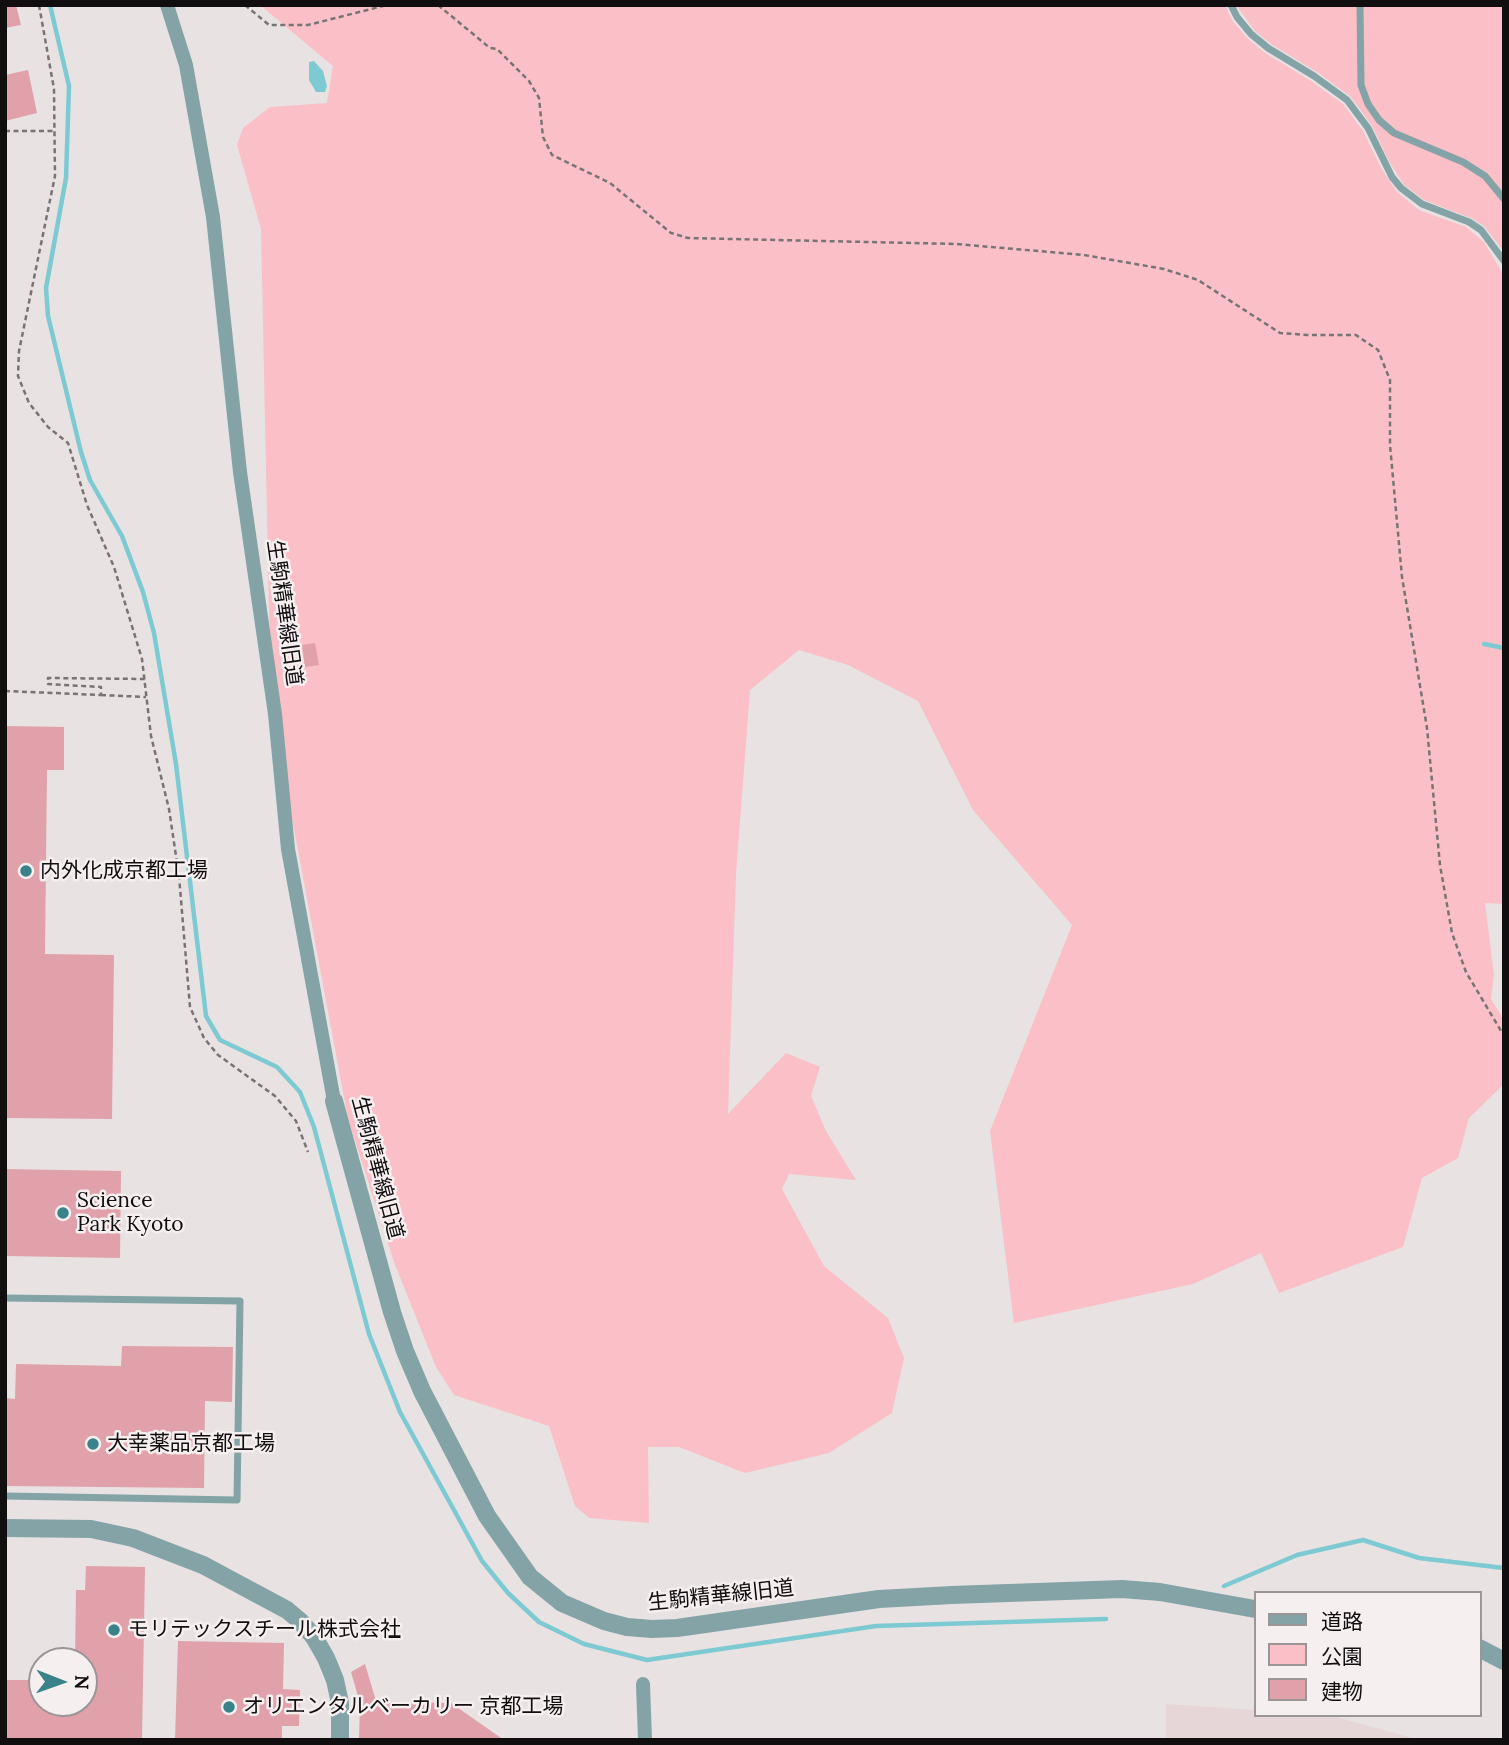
<!DOCTYPE html>
<meta charset="utf-8">
<style>
body{margin:0}
#map{position:relative;width:1509px;height:1745px;overflow:hidden;background:#e8e2e2;font-family:Lora,"Noto Sans JP",serif}
canvas{display:block}
.frame{position:absolute;inset:0;border:7px solid #110e0f;pointer-events:none}
.legend{position:absolute;left:1254px;top:1591px;width:228px;height:126px;box-sizing:border-box;background:#f6eff0;border:2px solid #9a9596;margin:0;padding:9px 12px;list-style:none;font-size:21px;color:#110e0f}
.legend li{display:flex;align-items:center;gap:14px;height:35px}
.legend b{width:35px;border:2px solid #9a9596}
.north{position:absolute;left:28px;top:1647px;width:70px;height:70px;box-sizing:border-box;background:#f6eff0;border:2px solid #9a9596;border-radius:50%;rotate:91deg;font-size:19px;font-weight:700;line-height:28px;text-align:center;color:#110e0f}
.north::after{content:'';display:block;margin:auto;width:24px;height:32px;background:#3a8289;clip-path:polygon(50% 0,100% 100%,50% 72%,0 100%)}
</style>
<div id="map">
<canvas width="1509" height="1745"></canvas>
<div class="frame"></div>
<ul class="legend">
<li><b style="height:9px;background:#84a3a7"></b>道路</li>
<li><b style="height:19px;background:#fabfc7"></b>公園</li>
<li><b style="height:19px;background:#e1a1aa"></b>建物</li>
</ul>
<div class="north">N</div>
</div>
<script>
const g = document.querySelector('canvas').getContext('2d');
g.lineJoin = 'round';
function paint(path, color) { g.fillStyle = color; g.fill(path, 'evenodd'); }
const toPath = rows => new Path2D(rows.map(r => 'M' + r).join(''));
function trace(path, color, width, dash) { g.strokeStyle = color; g.lineWidth = width; g.lineCap = dash ? 'butt' : 'round'; g.setLineDash(dash || []); g.stroke(path); }
function write(font, color, halo, rows, align = 'center') {
  g.font = font + ' Lora,"Noto Sans JP",serif'; g.lineWidth = 5; g.setLineDash([]); g.textBaseline = 'middle'; g.strokeStyle = halo; g.fillStyle = color; for (const [text, x, y, turn = 0] of rows) {
    g.save(); g.translate(x, y); g.rotate((+turn || 0) * Math.PI / 180); g.textAlign = isNaN(turn) ? turn : align; if (halo) g.strokeText(text, 0, 0); g.fillText(text, 0, 0); g.restore();
  }
}
const built = toPath([
 [1166,1704,1255,1710,1255,1715,1329,1715,1420,1740,1166,1740]
]);
const green = toPath([
 [260,5,1225,5,1232,20,1247,38,1265,53,1311,81,1343,104,1363,131,1381,168,1397,192,1419,210,1466,227,1484,242,1504,276,1504,904,1485,903,1494,975,1491,999,1504,1020,1504,1084,1469,1118,1458,1158,1422,1178,1403,1247,1279,1293,1261,1253,1193,1284,1014,1323,990,1131,1072,925,973,810,918,701,848,665,799,650,750,690,736,874,728,1114,786,1053,820,1067,811,1096,826,1131,856,1180,789,1174,782,1189,824,1266,888,1318,904,1358,892,1413,829,1453,745,1473,679,1447,648,1447,649,1523,589,1518,575,1506,549,1426,454,1395,436,1367,394,1262,348,1119,271,705,261,229,237,145,243,128,270,107,327,103,333,66],
 [1236,5,1504,5,1504,252,1484,226,1471,218,1424,200,1404,185,1390,163,1372,126,1351,97,1317,72,1271,44,1255,31]
]);
const water = toPath([
 [314,61,323,71,327,86,325,92,316,92,309,80,309,62]
]);
const stream = toPath([
 [50,5,69,86,66,178,46,288,48,316,81,452,90,480,122,536,143,592,154,633,176,764,206,1016,220,1040,277,1067,300,1092,314,1127,369,1334,400,1412,482,1561,508,1593,539,1622,584,1644,647,1660,876,1626,1106,1619],
 [1484,644,1504,648],
 [1224,1586,1297,1555,1363,1540,1419,1558,1504,1568]
]);
const building = toPath([
 [5,5,16,5,21,25,5,28],
 [28,70,37,113,5,121,5,75],
 [315,643,319,665,305,667,302,645],
 [5,726,64,727,64,770,47,770,45,954,114,955,112,1119,5,1118],
 [5,1169,121,1171,120,1258,5,1256],
 [122,1346,233,1347,232,1402,205,1401,204,1488,5,1486,5,1398,15,1399,16,1364,121,1366],
 [86,1566,145,1567,142,1740,5,1740,5,1680,42,1680,42,1703,84,1703,84,1661,75,1661,76,1590,85,1590],
 [178,1641,284,1643,283,1689,300,1690,299,1726,282,1726,282,1740,175,1740],
 [365,1664,376,1701,451,1703,504,1740,359,1740,360,1703,351,1672]
]);
const path = toPath([
 [39,5,54,89,55,176,19,351,18,376,29,403,48,427,68,443,87,505,114,567,142,659,151,736,169,809,179,876,190,1007,204,1038,218,1055,275,1096,296,1121,308,1152],
 [245,5,269,25,308,25,387,5],
 [438,5,490,48,497,49,529,81,539,98,543,137,552,155,610,183,671,233,688,238,957,244,1084,255,1164,269,1198,280,1280,333,1307,335,1356,335,1378,350,1390,380,1390,445,1402,577,1427,728,1440,865,1452,933,1466,972,1504,1036],
 [5,131,54,131],
 [5,691,101,695,101,687,48,684,48,678,145,679],
 [101,695,146,697]
]);
const service = toPath([
 [1231,5,1237,17,1251,34,1268,48,1314,76,1347,100,1368,128,1392,177,1401,188,1422,204,1469,222,1481,230,1504,261],
 [1360,5,1361,85,1368,104,1379,120,1394,133,1463,162,1485,176,1504,199],
 [5,1298,240,1301,237,1500,5,1496]
]);
const minor = toPath([
 [167,5,186,65,213,217,240,472,275,714,288,849,334,1101],
 [643,1684,645,1740]
]);
const tertiary = toPath([
 [334,1101,392,1312,405,1351,422,1391,487,1516,530,1577,562,1603,604,1621,627,1627,652,1629,677,1628,879,1599,952,1595,1122,1589,1160,1592,1255,1609],
 [5,1528,91,1529,133,1538,203,1565,287,1610,300,1621,314,1637,326,1658,335,1680,340,1703,340,1740],
 [1479,1648,1504,1661]
]);
const markers = [
 [26,871,7,"#3a8289"],
 [63,1213,7,"#3a8289"],
 [93,1444,7,"#3a8289"],
 [114,1630,7,"#3a8289"],
 [229,1707,7,"#3a8289"]
];
const streetNames = [
 ["生駒精華線旧道",284,613,82],
 ["生駒精華線旧道",377,1168,75],
 ["生駒精華線旧道",721,1596,-6]
];
const poiNames = [
 ["内外化成京都工場",40,871],
 ["Science",77,1201],
 ["Park Kyoto",77,1225],
 ["大幸薬品京都工場",107,1444],
 ["モリテックスチール株式会社",128,1630],
 ["オリエンタルベーカリー 京都工場",243,1707]
];
paint(built, '#e6d6d8');
paint(green, '#fabfc7');
paint(water, '#7dcad3');
trace(stream, '#7dcad3', 4.5);
paint(building, '#e1a1aa');
trace(path, '#787474', 2.5, [5, 3.5]);
trace(service, '#84a3a7', 7);
trace(minor, '#84a3a7', 14);
trace(tertiary, '#84a3a7', 18);
for (const [x, y, r, color] of markers) { const dot = new Path2D(); dot.arc(x, y, r, 0, 2 * Math.PI); g.fillStyle = color; g.fill(dot); trace(dot, '#f6eff0', 2.5); }
write('21px', '#110e0f', '#f6eff0', streetNames);
write('21px', '#110e0f', '#f6eff0', poiNames, 'left');
</script>
